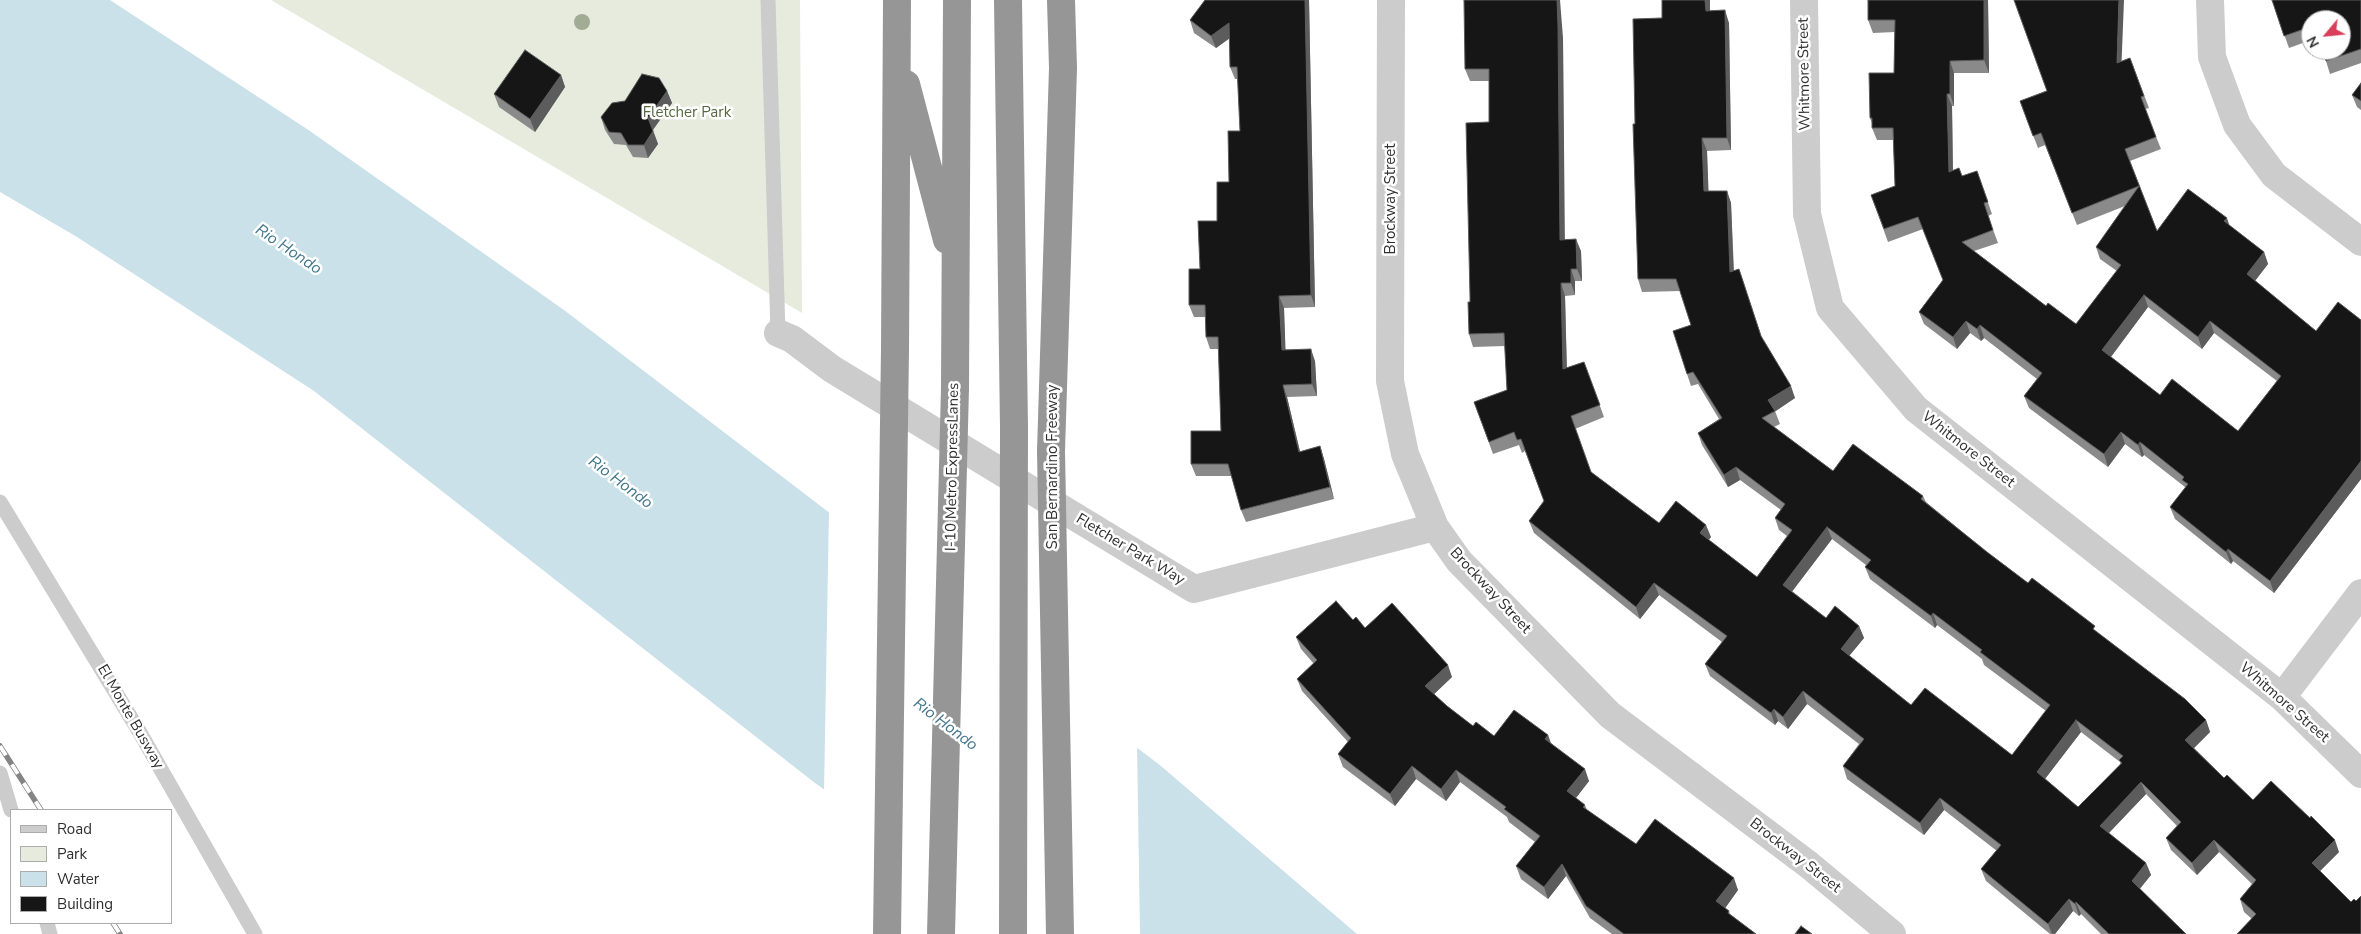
<!DOCTYPE html>
<style>
body{margin:0}
#map{position:relative;width:2361px;height:934px;overflow:hidden;background:#fff;font-family:"Nunito Sans",sans-serif}
canvas{display:block}
.legend{position:absolute;left:10px;top:809px;width:162px;height:115px;box-sizing:border-box;background:#fff;border:1px solid #acacac;margin:0;padding:6px 9px;list-style:none;font-size:15px;color:#2f2f2f}
.legend li{display:flex;align-items:center;gap:10px;height:25px}
.legend b{width:25px;border:1px solid #acacac}
.north{position:absolute;left:2301px;top:10px;width:50px;height:50px;box-sizing:border-box;background:#fff;border:1px solid #acacac;border-radius:50%;rotate:242deg;font-size:14px;font-weight:700;line-height:20px;text-align:center;color:#2f2f2f}
.north::after{content:'';display:block;margin:auto;width:18px;height:22px;background:#d93e5a;clip-path:polygon(50% 0,100% 100%,50% 72%,0 100%)}
</style>
<div id="map">
<canvas width="2361" height="934"></canvas>
<ul class="legend">
<li><b style="height:6px;background:#ccc"></b>Road</li>
<li><b style="height:14px;background:#e6ebde"></b>Park</li>
<li><b style="height:14px;background:#cbe1e9"></b>Water</li>
<li><b style="height:14px;background:#161616"></b>Building</li>
</ul>
<div class="north">N</div>
</div>
<script>
const g = document.querySelector('canvas').getContext('2d');
g.lineJoin = 'round';
function paint(path, color) { g.fillStyle = color; g.fill(path, 'evenodd'); }
const toPath = rows => new Path2D(rows.map(r => 'M' + r).join(''));
function trace(path, color, width, dash) { g.strokeStyle = color; g.lineWidth = width; g.lineCap = dash ? 'butt' : 'round'; g.setLineDash(dash || []); g.stroke(path); }
function write(font, color, halo, rows, align = 'center') {
  g.font = font + ' "Nunito Sans",sans-serif'; g.lineWidth = 5; g.setLineDash([]); g.textBaseline = 'middle'; g.strokeStyle = halo; g.fillStyle = color; for (const [text, x, y, turn = 0] of rows) {
    g.save(); g.translate(x, y); g.rotate((+turn || 0) * Math.PI / 180); g.textAlign = isNaN(turn) ? turn : align; if (halo) g.strokeText(text, 0, 0); g.fillText(text, 0, 0); g.restore();
  }
}
const green = toPath([
 [271,0,800,0,802,313]
]);
const water = toPath([
 [0,0,110,0,307,129,564,310,1161,766,1357,934,1029,934,815,783,314,391,77,237,0,192]
]);
const pier = toPath([
 [829,509,1137,744,1140,934,1025,934,824,792]
]);
const service = toPath([
 [768,0,778,333],
 [0,502,139,731,255,934],
 [0,773,11,810],
 [47,923,50,934]
]);
const minor = toPath([
 [1391,0,1390,381,1405,454,1435,527,1459,561,1610,715,1809,865,1892,934],
 [1804,0,1807,214,1830,308,1916,409,2282,697,2361,774],
 [2210,0,2212,57,2237,125,2274,175,2361,242],
 [778,333,792,339,832,369,1194,589,1435,527],
 [2282,697,2361,593]
]);
const motorway = toPath([
 [1008,0,1014,427],
 [906,84,947,240],
 [895,349,897,0],
 [955,388,957,0],
 [1051,451,1063,68,1061,0]
]);
const rail = toPath([
 [0,746,41,810],
 [113,923,120,934]
]);
const motorwayBridge = toPath([
 [1051,451,1060,934],
 [887,934,895,349],
 [941,934,955,388],
 [1013,934,1014,427]
]);
const trees = [
 [582,22]
];
const wall = toPath([
 [1309,0,1315,307,1284,308,1285,349,1315,361,1317,396,1287,397,1300,452,1320,446,1324,459,1334,499,1246,522,1241,510,1232,476,1196,476,1191,464,1221,431,1219,349,1210,349,1206,337,1206,317,1194,317,1189,305,1200,269,1217,221,1229,182,1240,131,1238,79,1235,79,1230,67,1230,38,1216,48,1194,33,1190,20],
 [1710,0,1710,11,1729,23,1731,150,1707,151,1708,191,1727,191,1731,203,1734,270,1743,281,1762,338,1795,398,1775,411,1780,424,1774,427,1833,471,1923,496,1926,502,1987,552,2028,583,2097,632,2206,720,2210,732,2194,748,2224,778,2253,800,2339,852,2320,871,2361,934,2252,919,2244,912,2240,899,2252,884,2219,852,2197,875,2171,850,2166,838,2177,826,2146,794,2109,833,2146,863,2151,875,2140,889,2186,934,2101,934,2081,914,2079,916,2073,911,2055,934,2050,934,1986,881,1981,869,1997,851,1944,810,1924,835,1847,779,1843,766,1859,744,1807,704,1788,729,1778,721,1775,725,1710,676,1705,664,1722,642,1659,595,1640,619,1534,533,1529,521,1544,501,1525,451,1522,453,1519,445,1493,454,1474,402,1507,390,1505,346,1473,347,1469,334,1470,302,1489,122,1489,81,1470,81,1465,69,1563,38,1564,240,1581,251,1582,281,1575,281,1575,295,1565,296,1567,368,1584,362,1604,417,1575,429,1591,472,1659,523,1711,537,1709,540,1757,577,1787,536,1779,530,1775,518,1781,510,1740,480,1728,487,1702,445,1698,433,1719,419,1698,384,1691,386,1687,374,1691,325,1680,291,1642,292,1638,279,1635,124,1662,18],
 [1832,539,1866,565,1865,567,1870,579,1935,628,1937,625,1982,659,1984,665,2046,711,2012,755,1911,705,1849,656,1864,638,1859,626,1826,618,1792,591],
 [2081,732,2120,762,2120,764,2078,807,2045,779],
 [1988,0,1989,73,1954,73,1954,106,1952,106,1953,170,1962,176,1977,171,1992,214,1988,216,1998,243,1974,251,2046,306,2076,324,2117,271,2100,259,2096,247,2125,206,2077,225,2045,145,2038,148,2020,101,2130,58,2149,108,2145,109,2161,149,2130,161,2157,231,2230,226,2264,252,2268,264,2255,281,2316,331,2361,320,2361,479,2274,593,2233,561,2231,564,2175,519,2170,507,2185,488,2185,487,2144,455,2142,457,2125,444,2108,467,2029,408,2024,396,2037,379,1984,338,1981,341,1970,333,1957,349,1924,324,1919,312,1943,280,1923,229,1888,242,1871,195,1895,186,1893,140,1877,140,1872,128,1872,123,1870,118,1894,73,1895,32,1873,33,1868,20],
 [2148,307,2202,349,2214,333,2277,381,2238,431,2160,395,2111,357],
 [2272,0,2361,0,2361,63,2330,74,2326,61,2341,50,2311,20,2311,40,2289,48],
 [561,75,565,87,535,132,499,107,494,94],
 [2361,83,2361,110,2357,107,2352,95],
 [667,91,672,103,653,130,658,144,648,158,633,157,626,145,614,144,605,130,601,117,625,101],
 [1353,620,1365,628,1452,677,1434,694,1447,706,1473,726,1494,736,1548,735,1551,743,1589,781,1576,798,1585,805,1587,810,1636,844,1738,890,1725,908,1729,911,1730,914,1756,934,1612,934,1590,918,1566,876,1548,899,1521,879,1516,866,1535,842,1509,822,1507,817,1460,782,1446,801,1416,779,1395,806,1343,767,1338,754,1348,742,1302,691,1297,679,1314,664,1301,649,1296,637]
]);
const shadedWall = toPath([
 [1305,0,1309,0,1315,307,1311,295],
 [1557,0,1560,0,1563,38,1565,252,1560,240],
 [1705,0,1710,0,1710,23,1706,11],
 [1984,0,1988,0,1989,73,1984,60],
 [2119,0,2124,0,2121,76,2117,63],
 [1725,10,1729,23,1731,150,1727,138],
 [1229,23,1234,35,1216,48,1211,36],
 [1950,61,1954,73,1954,106,1950,94],
 [561,75,565,87,535,132,530,119],
 [667,91,672,103,652,131,648,118],
 [1947,94,1952,106,1953,184,1949,172],
 [653,131,658,144,648,158,644,145],
 [1702,138,1707,151,1709,203,1704,191],
 [1727,191,1731,203,1734,284,1730,272],
 [2227,218,2231,230,2224,221],
 [1576,239,1581,251,1582,281,1577,269],
 [2264,252,2268,264,2251,286,2247,274],
 [1571,269,1575,281,1575,295,1571,283],
 [1561,283,1565,296,1567,382,1563,369],
 [2144,295,2148,307,2107,362,2102,350],
 [1279,296,1284,308,1286,362,1282,350],
 [1966,321,1970,333,1957,349,1953,337],
 [2210,321,2214,333,2202,349,2198,337],
 [1980,325,1984,338,1981,341,1977,329],
 [1311,349,1315,361,1317,396,1312,384],
 [1283,385,1287,397,1303,464,1299,452],
 [1791,386,1795,398,1773,413,1768,400],
 [2121,432,2125,444,2108,467,2104,454],
 [2140,442,2144,455,2142,457,2138,445],
 [1320,446,1324,459,1334,499,1330,487],
 [2361,461,2361,479,2274,593,2270,581],
 [1736,467,1740,480,1728,487,1724,475],
 [1706,525,1711,537,1704,545,1700,533],
 [1827,527,1832,539,1788,597,1783,585],
 [2228,549,2233,561,2231,564,2226,552],
 [1654,583,1659,595,1640,619,1636,607],
 [1933,613,1937,625,1935,628,1931,616],
 [1859,626,1864,638,1845,661,1841,649],
 [1448,665,1452,677,1430,698,1425,686],
 [1803,691,1807,704,1788,729,1783,717],
 [1774,709,1778,721,1775,725,1771,713],
 [2076,720,2081,732,2041,784,2037,772],
 [2206,720,2210,732,2190,752,2185,740],
 [1548,735,1552,747,1545,739],
 [1412,766,1416,779,1395,806,1390,794],
 [1585,769,1589,781,1572,803,1567,791],
 [1456,770,1460,782,1446,801,1441,789],
 [2141,782,2146,794,2104,838,2100,826],
 [1940,798,1944,810,1924,835,1920,823],
 [2214,840,2219,852,2197,875,2192,863],
 [2335,840,2339,852,2316,875,2312,863],
 [2146,863,2151,875,2136,893,2132,881],
 [1562,864,1566,876,1548,899,1544,887],
 [1734,878,1738,890,1721,914,1716,901],
 [2069,899,2073,911,2055,934,2052,934,2048,924],
 [2076,902,2081,914,2079,916,2075,904]
]);
const building = toPath([
 [1205,0,1305,0,1311,295,1279,296,1282,350,1311,349,1312,384,1283,385,1299,452,1320,446,1330,487,1241,510,1228,464,1191,464,1191,431,1221,431,1218,337,1206,337,1205,305,1189,305,1189,269,1200,269,1198,221,1217,221,1217,182,1229,182,1228,131,1240,131,1237,67,1230,67,1229,23,1211,36,1190,20,1205,0],
 [1464,0,1557,0,1558,26,1560,240,1576,239,1577,269,1571,269,1571,283,1561,283,1563,369,1584,362,1600,405,1571,416,1591,472,1659,523,1676,501,1706,525,1700,533,1757,577,1792,530,1775,518,1785,504,1736,467,1724,475,1698,433,1722,418,1693,372,1687,374,1673,331,1691,325,1676,279,1638,279,1633,124,1635,124,1633,19,1662,18,1662,0,1705,0,1706,11,1725,10,1727,138,1702,138,1704,191,1727,191,1730,272,1739,269,1761,336,1791,386,1768,400,1775,411,1762,418,1833,471,1853,444,1923,496,1921,499,1987,552,2028,583,2032,578,2095,626,2093,629,2185,699,2206,720,2185,740,2224,778,2227,775,2253,800,2271,781,2310,818,2311,816,2335,840,2312,863,2351,902,2354,899,2356,901,2361,896,2361,934,2237,934,2256,914,2240,899,2256,880,2214,840,2192,863,2166,838,2181,822,2141,782,2100,826,2146,863,2132,881,2186,934,2109,934,2076,902,2075,904,2069,899,2048,924,1981,869,2001,845,1940,798,1920,823,1843,766,1864,739,1803,691,1783,717,1774,709,1771,713,1705,664,1727,636,1654,583,1636,607,1529,521,1544,501,1521,439,1517,440,1514,432,1489,442,1474,402,1507,390,1504,333,1469,334,1468,302,1470,302,1470,297,1466,123,1489,122,1489,69,1465,69,1464,0],
 [1827,527,1871,560,1865,567,1931,616,1933,613,1982,650,1980,652,2050,705,2012,755,1925,688,1911,705,1841,649,1859,626,1835,606,1826,618,1783,585,1827,527],
 [2076,720,2123,756,2119,760,2122,763,2078,807,2037,772,2076,720],
 [1868,0,1984,0,1984,60,1950,61,1950,94,1947,94,1949,172,1959,168,1962,176,1977,171,1988,202,1984,203,1993,230,1962,242,2046,306,2048,303,2076,324,2121,265,2096,247,2139,186,2072,213,2041,133,2033,136,2020,101,2047,91,2014,0,2119,0,2117,63,2130,58,2144,96,2141,97,2156,137,2125,149,2157,231,2188,189,2227,218,2224,221,2264,252,2247,274,2316,331,2338,302,2361,320,2361,461,2270,581,2228,549,2226,552,2170,507,2188,484,2182,480,2184,477,2140,442,2138,445,2121,432,2104,454,2024,396,2042,373,1980,325,1977,329,1966,321,1953,337,1919,312,1943,280,1918,217,1884,229,1871,195,1895,186,1893,128,1872,128,1872,118,1870,118,1869,73,1894,73,1895,20,1868,20,1868,0],
 [2144,295,2198,337,2210,321,2281,376,2238,431,2172,379,2160,395,2102,350,2144,295],
 [2272,0,2361,0,2361,49,2326,61,2322,50,2341,50,2341,20,2311,20,2311,29,2310,27,2284,36,2272,0],
 [525,50,561,75,530,119,494,94,525,50],
 [642,74,659,78,667,91,648,118,653,131,644,145,628,145,621,133,609,132,601,117,612,103,625,101,642,74],
 [2361,83,2361,101,2352,95,2361,83],
 [1336,601,1353,620,1356,617,1365,628,1392,603,1448,665,1425,686,1447,706,1473,726,1476,722,1494,736,1514,710,1548,735,1545,739,1585,769,1567,791,1585,805,1583,807,1636,844,1655,819,1734,878,1716,901,1729,911,1728,913,1756,934,1624,934,1586,906,1562,864,1544,887,1516,866,1540,836,1504,809,1506,807,1456,770,1441,789,1412,766,1390,794,1338,754,1351,738,1297,679,1317,660,1296,637,1336,601],
 [1801,926,1812,934,1795,934,1801,926]
]);
const streetNames = [
 ["Whitmore Street",1805,74,-91],
 ["Brockway Street",1391,199,-90],
 ["Whitmore Street",1968,450,38],
 ["I-10 Metro ExpressLanes",953,467,-89],
 ["San Bernardino Freeway",1053,467,-90],
 ["Fletcher Park Way",1130,550,31],
 ["Brockway Street",1490,591,47],
 ["Whitmore Street",2284,703,41],
 ["El Monte Busway",130,717,60],
 ["Brockway Street",1795,856,38]
];
const parkNames = [
 ["Fletcher Park",687,113]
];
const waterNames = [
 ["Rio Hondo",288,250,34],
 ["Rio Hondo",620,483,37],
 ["Rio Hondo",945,725,37]
];
paint(green, '#e6ebde');
paint(water, '#cbe1e9');
paint(pier, '#fff');
trace(service, '#ccc', 15);
trace(minor, '#ccc', 28);
trace(motorway, '#969696', 28);
trace(rail, '#848484', 5.5);
trace(rail, '#fff', 4, [11]);
trace(motorwayBridge, '#969696', 28);
g.fillStyle = '#a2ac95';
for (const [x, y] of trees) { g.beginPath(); g.arc(x, y, 8, 0, 2 * Math.PI); g.fill(); }
paint(wall, '#8a8a8a');
paint(shadedWall, '#5c5c5c');
paint(building, '#161616');
trace(building, '#5c5c5c', 1);
write('15px', '#2f2f2f', '#fff', streetNames);
write('15px', '#56683f', '#fff', parkNames);
write('italic 16px', '#42778b', '#fff', waterNames);
</script>
